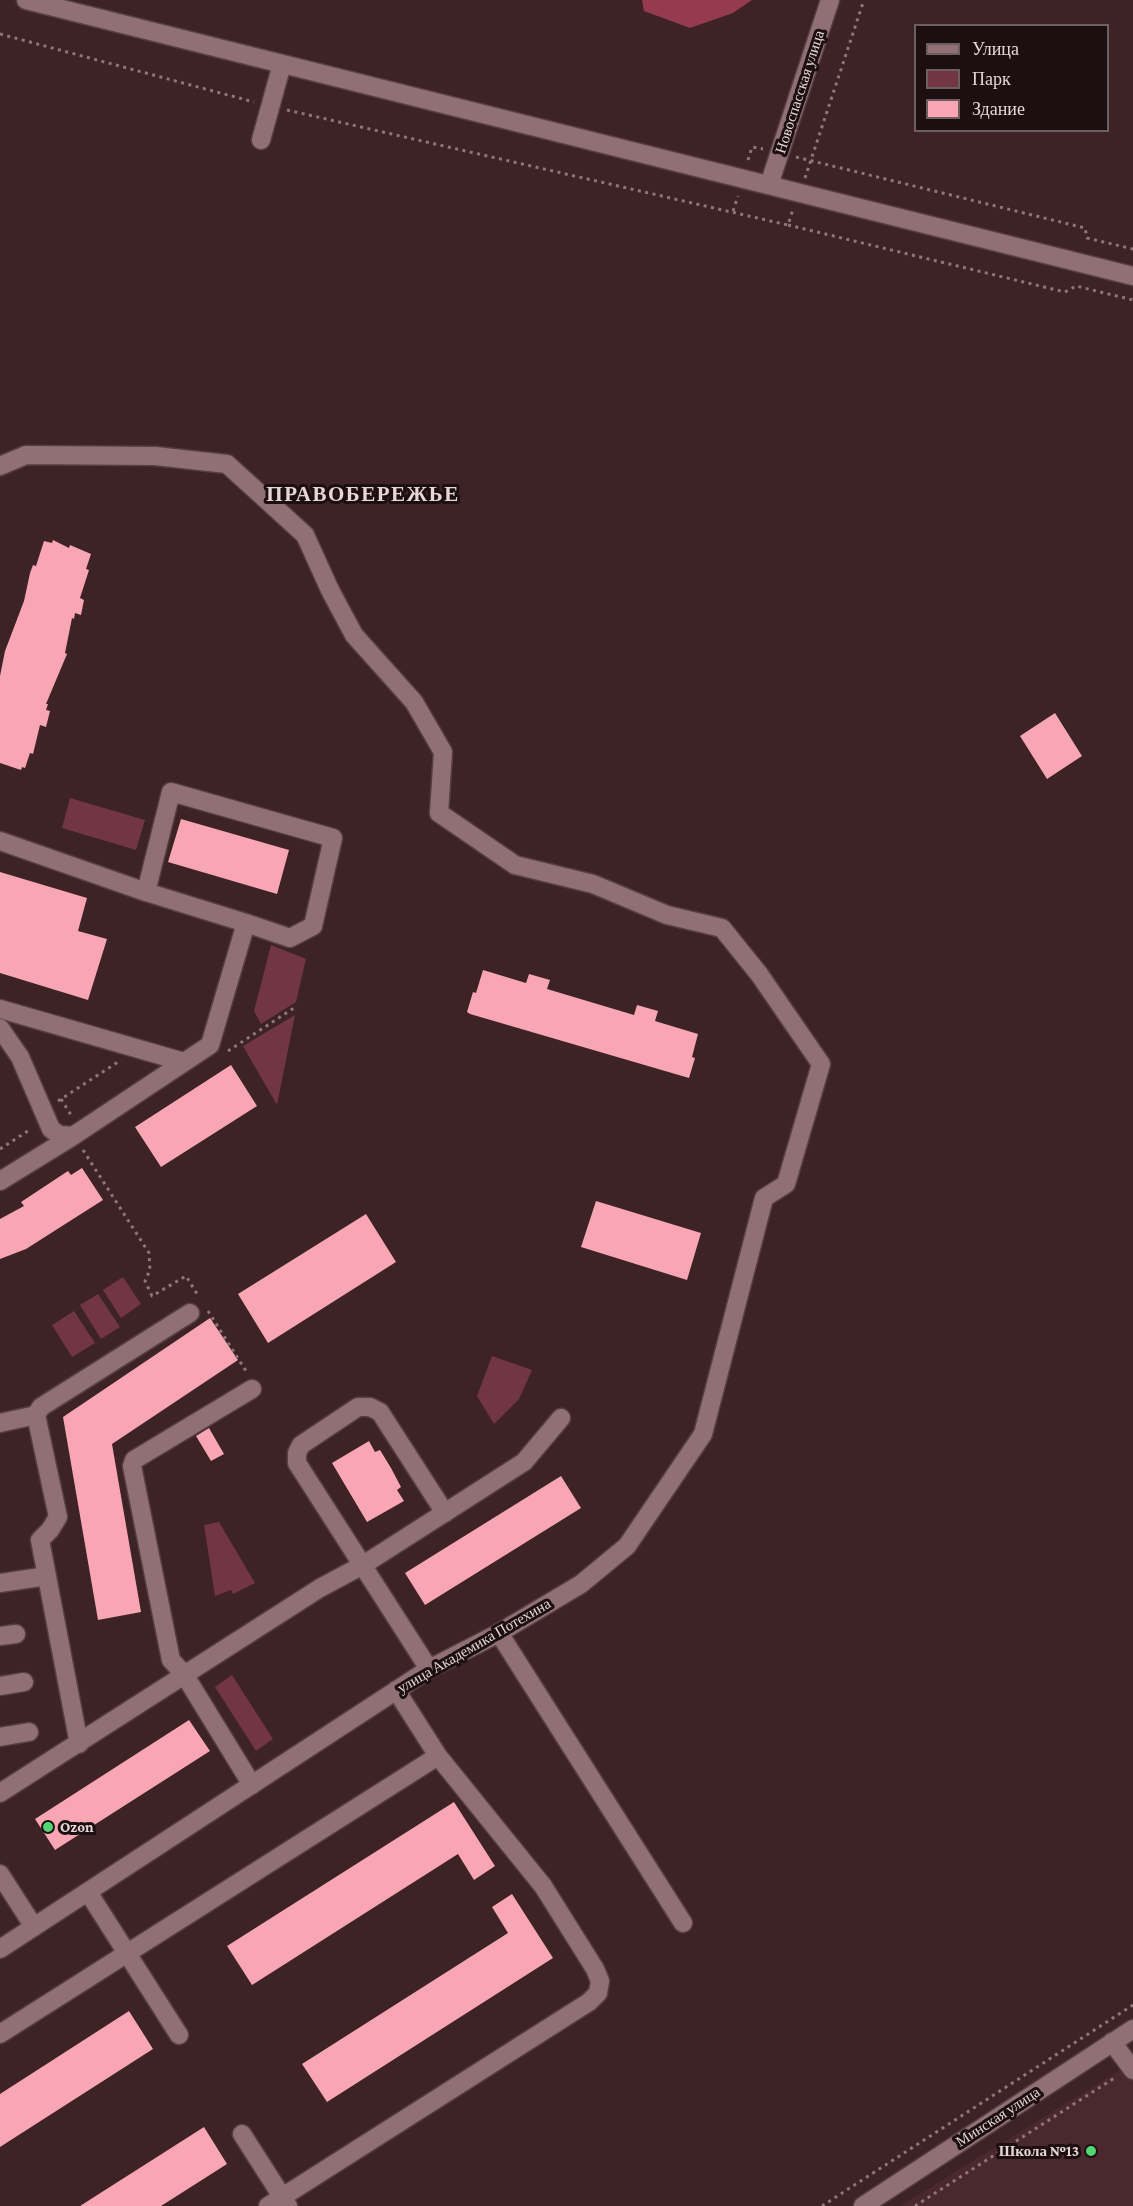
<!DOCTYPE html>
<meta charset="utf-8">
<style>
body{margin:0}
#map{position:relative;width:1133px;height:2206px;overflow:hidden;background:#3d2226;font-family:"Crimson Pro",serif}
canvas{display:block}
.legend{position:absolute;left:914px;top:24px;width:195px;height:108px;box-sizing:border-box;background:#1c0f11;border:2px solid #6d5e60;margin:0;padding:8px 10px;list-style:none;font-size:18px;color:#e7d5d7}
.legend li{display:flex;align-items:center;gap:12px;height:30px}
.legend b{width:30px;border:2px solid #6d5e60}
</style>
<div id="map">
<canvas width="1133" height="2206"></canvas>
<ul class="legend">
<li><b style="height:8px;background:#907074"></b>Улица</li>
<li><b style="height:16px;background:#723642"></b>Парк</li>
<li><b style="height:16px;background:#f8a6b3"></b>Здание</li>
</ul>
</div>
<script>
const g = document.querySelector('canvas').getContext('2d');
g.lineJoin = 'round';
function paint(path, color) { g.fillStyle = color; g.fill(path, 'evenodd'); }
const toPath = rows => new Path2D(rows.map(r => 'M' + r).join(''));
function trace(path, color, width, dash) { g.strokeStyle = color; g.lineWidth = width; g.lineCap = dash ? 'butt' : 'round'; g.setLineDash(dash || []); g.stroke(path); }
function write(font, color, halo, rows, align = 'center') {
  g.font = font + ' "Crimson Pro",serif'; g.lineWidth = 6; g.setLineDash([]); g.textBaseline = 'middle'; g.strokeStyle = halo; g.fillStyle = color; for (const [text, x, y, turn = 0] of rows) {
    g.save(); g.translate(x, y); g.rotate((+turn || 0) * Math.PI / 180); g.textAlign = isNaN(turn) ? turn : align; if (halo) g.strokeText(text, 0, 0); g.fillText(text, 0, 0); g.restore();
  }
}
const built = toPath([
 [1133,2062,1133,2206,900,2206]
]);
const green = toPath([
 [70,798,145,820,136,850,62,828],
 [271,945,306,959,296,1002,261,1024,254,1011],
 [295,1015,277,1105,243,1046],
 [123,1277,141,1304,121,1318,103,1290],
 [98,1294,120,1327,101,1339,80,1305],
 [74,1311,95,1343,72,1357,52,1325],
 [492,1356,532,1370,519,1399,494,1424,477,1396],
 [219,1522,255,1583,233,1594,231,1590,215,1596,204,1525],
 [232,1675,273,1739,256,1751,215,1687]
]);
const forest = toPath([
 [642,0,752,0,733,13,690,28,644,11]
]);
const building = toPath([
 [53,540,69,548,70,545,91,554,86,569,89,570,80,598,84,600,81,615,75,613,74,619,72,618,65,653,67,654,46,704,48,704,46,710,50,711,46,727,40,725,33,754,30,753,25,768,22,767,21,770,0,763,0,676,5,651,24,601,30,573,33,565,36,566,44,541,52,543],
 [1055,713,1082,756,1047,779,1020,736],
 [181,819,289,850,277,894,168,862],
 [0,872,87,898,78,931,107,939,88,1000,0,973],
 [483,970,526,983,529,974,550,980,547,989,634,1015,637,1005,658,1011,655,1021,698,1034,692,1057,695,1058,689,1078,470,1014,467,1012,473,992,476,993],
 [231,1065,257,1106,161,1167,135,1127],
 [82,1168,103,1200,26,1249,0,1259,0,1219,24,1206,21,1202,68,1171,71,1175],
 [596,1201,701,1233,687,1280,581,1247],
 [366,1214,396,1262,268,1343,238,1294],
 [210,1318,238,1360,112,1444,141,1612,98,1620,63,1417],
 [209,1428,224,1454,211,1461,196,1436],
 [369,1441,375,1452,380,1450,391,1468,401,1487,397,1490,404,1501,367,1522,332,1463],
 [561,1476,581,1508,425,1605,405,1573],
 [189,1720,210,1751,55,1850,35,1819],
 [454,1802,495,1866,474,1880,458,1854,252,1985,227,1946],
 [512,1894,553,1958,327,2102,302,2064,508,1933,492,1907],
 [129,2011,153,2049,0,2147,0,2094],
 [204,2127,227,2164,161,2206,80,2206]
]);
const path = toPath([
 [0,34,254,102],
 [287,110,788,225,793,209],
 [796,157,1085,228,1087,238,1133,249],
 [748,160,752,147,763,149],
 [805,178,864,0],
 [733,211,738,196],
 [788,225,1065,292,1076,286,1133,300],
 [228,1051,297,1006],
 [61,1099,71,1115],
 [58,1101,118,1062],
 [0,1149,31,1129],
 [83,1150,149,1253,150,1270,145,1281,152,1296,186,1276,199,1297],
 [208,1311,246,1371],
 [822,2206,1133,2005],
 [915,2206,1116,2077]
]);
const minor = toPath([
 [26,0,1133,276],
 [261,140,282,64],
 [769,185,830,0],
 [0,466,26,455,155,456,227,464,305,535,330,590,354,635,414,702,443,752,439,813,515,865,593,884,667,915,722,928,759,974,821,1064,786,1184,764,1198,703,1434,627,1546,581,1584,499,1633,429,1669,0,1949],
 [0,841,146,892],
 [0,1009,184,1062],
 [0,1028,20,1057,51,1129,59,1135,73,1136,0,1181],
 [73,1136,210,1045,246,923,146,892,171,792,333,838,313,926,290,938,246,923],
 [0,1423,36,1415],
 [0,1583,47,1576],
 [499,1633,683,1923],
 [0,1636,16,1634],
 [429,1669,297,1463,297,1453,301,1445,358,1407,370,1407,380,1412,445,1513],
 [0,1686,24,1682],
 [0,1737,29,1732],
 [79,1744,40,1540,50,1530,58,1517,36,1415,41,1407,190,1313],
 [252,1785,184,1674,171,1660,132,1466,134,1460,252,1389],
 [0,1793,320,1588,363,1565,524,1462,561,1418],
 [0,1874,34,1927],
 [88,1892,179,2035],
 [0,2034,438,1756],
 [1112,2042,1133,2070],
 [242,2134,288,2206],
 [268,2206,589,2002,598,1993,600,1981,595,1969,543,1886,438,1756,396,1690],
 [863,2206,1133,2029]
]);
const markers = [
 [48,1827,6,"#52d673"],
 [1091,2151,6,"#52d673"]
];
const streetNames = [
 ["Новоспасская улица",800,92,-72],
 ["улица Академика Потехина",474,1646,-30],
 ["Минская улица",998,2117,-33]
];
const poiNames = [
 ["Ozon",60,1827],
 ["Школа №13",1079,2151,"right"]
];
const districtNames = [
 ["ПРАВОБЕРЕЖЬЕ",363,495]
];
paint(built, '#4b282e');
paint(green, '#723642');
paint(forest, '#953a4f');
paint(building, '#f8a6b3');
trace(minor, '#563f43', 21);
trace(path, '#8e777a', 3, [3, 4.5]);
trace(minor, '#907074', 18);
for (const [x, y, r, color] of markers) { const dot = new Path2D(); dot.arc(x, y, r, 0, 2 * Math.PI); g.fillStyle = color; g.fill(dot); trace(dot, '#1c0f11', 2); }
write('15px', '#e7d5d7', '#1c0f11', streetNames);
write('bold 15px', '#e7d5d7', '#1c0f11', poiNames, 'left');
g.letterSpacing = '1.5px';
write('bold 21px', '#e7d5d7', '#1c0f11', districtNames);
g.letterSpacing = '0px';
</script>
